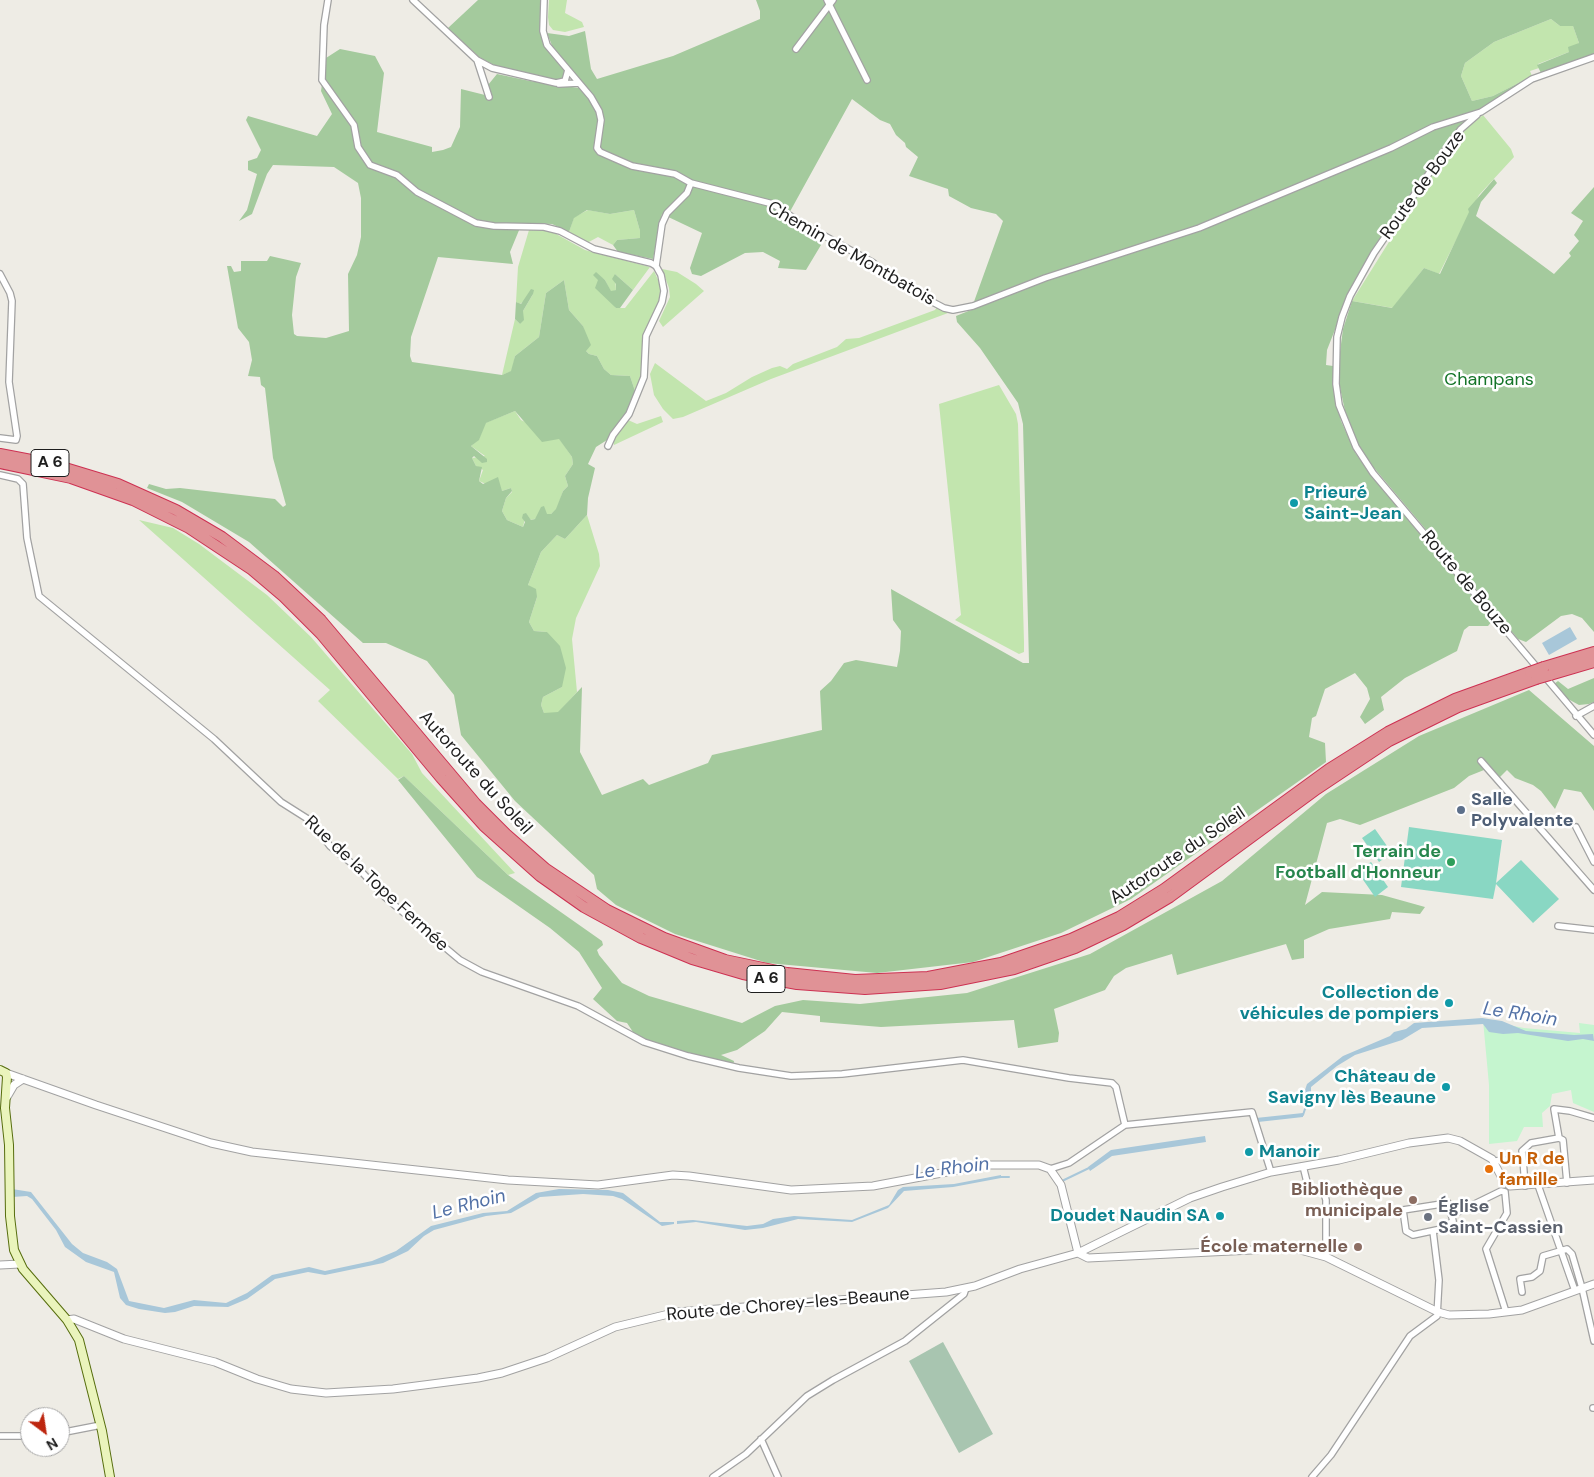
<!DOCTYPE html>
<meta charset="utf-8">
<style>
body{margin:0}
#map{position:relative;width:1594px;height:1477px;overflow:hidden;background:#eeece5;font-family:"DM Sans",sans-serif}
canvas{display:block}
.north{position:absolute;left:20px;top:1407px;width:50px;height:50px;box-sizing:border-box;background:#fff;border:1px solid #a5a5a5;border-radius:50%;rotate:149deg;font-size:14px;font-weight:700;line-height:20px;text-align:center;color:#1e1e1e}
.north::after{content:'';display:block;margin:auto;width:18px;height:22px;background:#bd260f;clip-path:polygon(50% 0,100% 100%,50% 72%,0 100%)}
</style>
<div id="map">
<canvas width="1594" height="1477"></canvas>
<div class="north">N</div>
</div>
<script>
const g = document.querySelector('canvas').getContext('2d');
g.lineJoin = 'round';
function paint(path, color) { g.fillStyle = color; g.fill(path, 'evenodd'); }
const toPath = rows => new Path2D(rows.map(r => 'M' + r).join(''));
function trace(path, color, width, dash) { g.strokeStyle = color; g.lineWidth = width; g.lineCap = dash ? 'butt' : 'round'; g.setLineDash(dash || []); g.stroke(path); }
function write(font, color, halo, rows, align = 'center') {
  g.font = font + ' "DM Sans",sans-serif'; g.lineWidth = 5; g.setLineDash([]); g.textBaseline = 'middle'; g.strokeStyle = halo; g.fillStyle = color; for (const [text, x, y, turn = 0] of rows) {
    g.save(); g.translate(x, y); g.rotate((+turn || 0) * Math.PI / 180); g.textAlign = isNaN(turn) ? turn : align; if (halo) g.strokeText(text, 0, 0); g.fillText(text, 0, 0); g.restore();
  }
}
const grass = toPath([
 [549,0,567,0,565,13,582,22,584,27,565,32,553,30,549,25,548,17],
 [1551,19,1560,26,1573,26,1579,43,1569,52,1538,64,1539,68,1530,71,1532,76,1493,96,1472,101,1461,76,1465,63,1494,42],
 [1483,115,1511,149,1514,157,1479,195,1439,274,1424,268,1393,308,1352,301,1429,178,1462,132],
 [588,210,610,214,634,210,640,231,640,238,617,240,613,245,598,237,587,243,569,232,574,217],
 [529,230,549,230,585,250,650,267,633,290,615,274,616,290,611,292,605,280,595,273,616,308,625,308,654,271,660,284,661,297,644,337,643,371,635,391,630,376,611,375,604,369,597,356,589,354,586,351,583,326,569,310,564,280,546,293,539,337,515,356,512,371,502,375,515,319,520,324,523,311,533,294,520,304,516,302,518,267],
 [662,269,677,272,696,284,704,291,663,327,659,321,670,297,669,288],
 [937,307,948,313,771,379,683,417,673,419,663,409,654,395,650,374,655,363,706,401,726,393,752,377,772,368,780,366,787,369,793,364,837,347,846,339,859,338,935,310],
 [999,385,1016,414,1018,424,1024,642,1024,652,1019,654,955,620,961,615,939,404],
 [515,411,521,420,559,438,572,457,573,464,565,476,568,486,563,491,557,509,551,514,531,520,526,514,523,527,507,520,502,511,506,498,512,492,511,488,502,491,479,481,483,470,476,466,472,458,485,456,471,446,479,439,485,423],
 [661,416,663,422,614,445,613,441,628,420,637,424],
 [587,515,599,554,600,566,576,618,572,639,577,692,558,713,544,713,541,705,543,697,562,687,547,632,534,631,529,622,537,597,528,585,541,552,557,535,565,539],
 [139,520,173,528,199,544,267,595,311,637,412,754,422,773,515,873,508,875,404,776,398,779,318,701,330,690]
]);
const forest = toPath([
 [478,0,541,0,542,37,544,44,565,70,565,76,560,79,552,79,503,70,479,57,448,28],
 [756,0,1594,0,1594,54,1541,73,1537,65,1569,52,1568,47,1579,43,1573,26,1560,26,1551,19,1494,42,1465,63,1461,76,1472,101,1493,96,1532,76,1537,76,1467,120,1455,131,1390,223,1363,268,1347,299,1327,350,1326,365,1333,366,1333,386,1341,421,1356,454,1374,478,1494,619,1488,626,1469,626,1464,630,1457,651,1405,678,1381,697,1384,710,1365,724,1360,717,1370,699,1367,688,1355,673,1325,689,1316,716,1312,718,1309,737,1325,743,1326,762,1131,899,1061,933,973,962,877,973,767,963,675,934,616,905,597,889,594,875,515,801,461,735,454,695,427,661,386,643,363,643,249,542,182,502,147,488,149,484,166,489,180,488,275,499,283,507,286,505,273,458,265,388,261,385,260,377,248,376,252,360,249,342,238,328,227,266,231,266,234,272,241,271,241,261,267,261,270,256,301,263,296,277,292,315,294,334,297,336,326,338,349,331,348,274,357,255,361,237,361,198,358,183,334,167,273,165,267,174,252,214,239,221,247,210,257,174,248,170,248,161,257,158,261,150,246,120,248,116,317,136,332,114,321,91,326,58,340,49,375,56,384,73,377,132,432,147,432,152,443,150,451,147,460,127,461,89,485,95,488,92,488,85,497,74,530,81,579,88,580,80,553,48,547,33,569,36,585,31,591,69,597,79,673,56,760,19,760,11],
 [852,99,880,120,890,124,896,135,905,143,906,147,918,157,909,176,948,189,949,196,971,208,996,214,1003,221,971,310,956,316,957,322,980,348,1018,403,1023,424,1029,663,1023,663,891,589,893,620,901,631,900,651,897,667,856,660,844,663,831,681,820,691,822,730,712,755,708,763,649,785,643,779,602,795,580,752,582,687,558,712,544,713,541,705,543,697,562,687,566,668,560,646,547,632,534,631,529,622,537,597,536,589,528,585,541,552,557,535,565,539,587,515,588,498,595,468,588,464,596,447,607,440,626,415,635,391,630,376,611,375,604,369,597,356,589,354,586,351,591,345,583,326,569,310,564,280,546,293,539,337,515,356,511,371,502,375,412,362,410,356,411,337,438,257,513,264,510,252,522,223,552,224,569,232,574,218,587,210,610,214,634,210,640,231,640,238,617,240,613,245,618,252,653,259,662,214,702,233,690,268,692,274,701,276,745,253,763,252,780,261,778,268,806,270,824,240,787,217],
 [515,411,542,442,559,439,572,457,573,464,565,476,568,486,563,491,556,509,551,514,547,514,544,506,541,507,535,519,531,520,526,513,523,514,522,518,525,522,523,527,507,520,502,511,506,498,512,491,511,488,502,491,498,477,483,484,479,481,482,467,476,466,472,458,474,456,482,463,487,462,487,459,471,446,479,440,486,423],
 [1494,179,1497,183,1481,202,1476,216,1554,274,1571,256,1569,253,1579,241,1574,235,1583,221,1571,213,1594,187,1594,632,1582,618,1572,614,1561,616,1526,642,1518,639,1369,462,1358,444,1345,411,1339,383,1339,359,1343,329,1352,301,1392,308,1424,268,1440,274,1469,212,1468,209],
 [596,272,605,280,611,291,616,290,616,284,612,279,615,274,633,290,620,308,616,308,595,288,598,280,593,275],
 [531,289,534,290,533,294,523,311,524,320,520,324,515,319,516,302,521,304],
 [1594,678,1594,702,1589,704,1579,705,1568,699,1554,684,1558,681,1568,689],
 [1529,690,1594,746,1594,811,1581,792,1564,789,1555,809,1541,791,1533,785,1515,778,1507,770,1499,778,1489,768,1469,776,1454,788,1360,825,1340,819,1327,823,1305,905,1322,892,1382,895,1425,907,1420,914,1392,912,1390,919,1329,929,1304,940,1304,958,1292,960,1286,944,1177,975,1172,954,1126,968,1114,976,1105,990,1054,1009,1059,1033,1058,1042,1018,1048,1014,1020,881,1027,820,1022,820,1016,782,1012,765,1031,737,1050,721,1055,734,1061,733,1066,666,1050,635,1035,627,1023,617,1021,593,999,602,988,579,952,550,928,477,877,398,780,404,776,508,875,602,941,603,945,597,950,599,955,622,983,649,996,742,1023,775,1006,803,1000,860,1004,967,993,1090,954,1222,881,1326,794,1419,736]
]);
const cemetery = toPath([
 [943,1342,993,1434,959,1453,909,1361]
]);
const park = toPath([
 [1483,1020,1524,1028,1580,1033,1579,1023,1594,1025,1594,1112,1573,1103,1571,1090,1552,1094,1550,1106,1542,1113,1543,1127,1524,1127,1517,1141,1489,1144,1489,1085]
]);
const pitch = toPath([
 [1409,827,1502,840,1496,883,1521,860,1559,899,1533,923,1496,884,1493,899,1401,887],
 [1375,829,1392,853,1379,862,1362,838],
 [1371,862,1388,887,1375,897,1357,871]
]);
const water = toPath([
 [1570,627,1577,639,1549,655,1542,643],
 [1482,1018,1502,1021,1526,1031,1574,1035,1593,1034,1594,1041,1583,1039,1568,1041,1518,1033,1503,1034,1489,1032,1483,1024,1422,1028,1402,1040,1355,1055,1337,1066,1311,1087,1311,1108,1305,1108,1302,1099,1307,1084,1343,1056,1390,1036,1394,1032,1406,1029,1414,1023],
 [1303,1113,1303,1117,1258,1122,1256,1118],
 [1205,1136,1206,1142,1112,1156,1090,1171,1088,1167,1111,1150],
 [1001,1175,1001,1178,953,1187,904,1191,888,1208,852,1222,798,1219,763,1228,745,1230,696,1222,677,1224,677,1221,693,1220,747,1226,763,1224,773,1219,794,1216,852,1220,889,1205,898,1190,903,1187,954,1184],
 [12,1189,31,1192,72,1244,83,1253,107,1262,117,1269,129,1301,164,1308,194,1300,226,1303,247,1293,272,1275,309,1267,325,1271,372,1261,396,1251,431,1226,483,1213,507,1211,536,1193,559,1189,608,1190,623,1193,660,1222,674,1222,674,1224,662,1226,622,1199,613,1196,583,1194,540,1197,511,1213,486,1216,434,1230,424,1236,408,1251,383,1263,325,1275,308,1272,275,1279,247,1299,228,1307,194,1306,175,1312,165,1313,139,1309,126,1305,120,1298,114,1272,86,1262,65,1247,56,1230,32,1199,27,1196,12,1197]
]);
const stream = toPath([
 [1303,1115,1306,1106],
 [999,1177,1009,1177],
 [1062,1181,1089,1168]
]);
const minor = toPath([
 [328,0,324,25,322,80,354,125,358,147,370,165,397,175,417,192,476,223,494,226,544,227,560,231,594,249,651,263,656,266,661,275,664,291,662,302,646,336,644,377,629,414,613,435,608,446],
 [413,0,477,60,492,68,556,83,565,81,568,70],
 [544,0,543,31,547,45,591,97,599,111,601,120,597,148,600,152,632,166,675,174,691,183,773,204,801,223,872,262,906,288,944,308,953,310,973,306,1045,278,1199,228,1391,148,1433,127,1481,112,1532,79,1594,57],
 [827,0,867,80],
 [796,49,833,0],
 [477,60,489,97],
 [559,84,579,83],
 [1477,115,1461,129,1443,153,1374,253,1350,296,1342,317,1337,337,1336,384,1339,405,1356,447,1373,473,1594,735],
 [656,266,662,224,667,213,687,193,691,183],
 [0,274,10,293,12,301,9,382,17,436,16,440,0,438],
 [0,475,18,479,23,484,27,538,39,596,214,739,281,802,311,821,330,846,359,869,386,898,460,960,482,972,578,1006,644,1042,688,1056,739,1068,791,1076,842,1074,963,1060,1069,1078,1112,1083,1116,1087,1125,1125],
 [1576,716,1594,706],
 [1481,761,1594,890],
 [1576,827,1594,862],
 [1558,926,1594,930],
 [1559,1138,1563,1140,1567,1183],
 [1523,1159,1522,1151,1531,1143,1559,1138,1554,1109,1570,1111,1594,1118],
 [1494,1161,1523,1159,1525,1186],
 [1303,1166,1309,1190,1323,1190,1326,1200,1326,1257],
 [1050,1169,1069,1163,1125,1125,1252,1112,1271,1172],
 [1538,1185,1575,1291],
 [1505,1192,1507,1213,1486,1249,1506,1312],
 [1448,1203,1453,1221,1441,1229,1413,1235,1406,1231,1403,1210,1448,1203],
 [1452,1215,1501,1191,1505,1192],
 [1522,1292,1520,1279,1532,1277,1540,1271,1543,1256,1567,1249,1572,1254,1582,1288,1594,1341],
 [1593,1408,1594,1408],
 [60,1433,101,1425],
 [0,1436,30,1436],
 [761,1439,778,1477],
 [713,1477,746,1454,807,1396,833,1380,905,1341,964,1294,966,1288],
 [1312,1477,1331,1455,1410,1336,1437,1316,1439,1280,1433,1231]
]);
const tertiary = toPath([
 [6,1073,96,1105,211,1143,252,1152,508,1180,598,1185,673,1175,689,1176,791,1190,873,1186,984,1165,1039,1165,1050,1169,1061,1185,1078,1253],
 [7,1097,14,1085,23,1079],
 [1078,1253,1088,1258,1293,1248,1326,1257,1438,1312,1449,1315,1489,1314,1522,1310,1594,1284],
 [0,1265,20,1264],
 [67,1320,74,1319,124,1339,215,1362,257,1379,291,1389,326,1393,393,1389,478,1378,502,1373,547,1358,615,1327,677,1312,946,1292,975,1286,1020,1269,1078,1253,1190,1198,1222,1187,1271,1172,1339,1160,1409,1143,1448,1138,1460,1141,1492,1159,1502,1178,1510,1186,1594,1180]
]);
const secondary = toPath([
 [0,1070,6,1073,7,1077,5,1108,9,1145,10,1216,14,1250,23,1269,67,1320,79,1340,102,1431,110,1477]
]);
const motorway = toPath([
 [0,454,52,464,118,484,176,510,222,537,274,576,321,620,476,804,506,834,546,869,607,910,664,938,725,960,787,973,855,980,928,977,1001,963,1071,939,1119,917,1164,889,1329,769,1388,732,1455,699,1530,672],
 [0,463,71,478,133,500,189,528,251,569,284,597,321,634,441,778,484,826,540,876,584,907,641,938,692,959,743,974,797,984,865,989,940,984,1014,969,1075,948,1123,925,1170,897,1317,789,1389,741,1458,707,1536,679],
 [1544,667,1594,652],
 [1550,675,1594,662]
]);
const motorwayBridge = toPath([
 [1530,672,1544,667],
 [1536,679,1550,675]
]);
const markers = [
 [1294,503,5,"#0f9aa8"],
 [1461,810,5,"#5c6f8a"],
 [1451,862,5,"#2e9e5b"],
 [1449,1003,5,"#0f9aa8"],
 [1446,1087,5,"#0f9aa8"],
 [1249,1152,5,"#0f9aa8"],
 [1489,1169,5,"#e8710a"],
 [1413,1200,5,"#8d6e63"],
 [1220,1216,5,"#0f9aa8"],
 [1428,1217,5,"#6b7280"],
 [1358,1247,5,"#8d6e63"]
];
const shields = [
 [50,463,38],
 [766,979,38]
];
const shieldNames = [
 ["A 6",50,463],
 ["A 6",766,979]
];
const streetNames = [
 ["Route de Bouze",1423,185,-54],
 ["Chemin de Montbatois",851,254,30],
 ["Route de Bouze",1466,583,50],
 ["Autoroute du Soleil",475,773,48],
 ["Autoroute du Soleil",1178,856,-34],
 ["Rue de la Tope Fermée",376,884,43],
 ["Route de Chorey-les-Beaune",788,1305,-5]
];
const parkNames = [
 ["Champans",1489,380]
];
const cultureNames = [
 ["Prieuré",1304,493,"left"],
 ["Saint-Jean",1304,514,"left"],
 ["Collection de",1439,993],
 ["véhicules de pompiers",1439,1014],
 ["Château de",1436,1077],
 ["Savigny lès Beaune",1436,1098],
 ["Manoir",1259,1152,"left"],
 ["Doudet Naudin SA",1210,1216]
];
const serviceNames = [
 ["Salle",1471,800],
 ["Polyvalente",1471,821]
];
const leisureNames = [
 ["Terrain de",1441,852],
 ["Football d'Honneur",1441,873]
];
const foodNames = [
 ["Un R de",1499,1159],
 ["famille",1499,1180]
];
const educationNames = [
 ["Bibliothèque",1403,1190],
 ["municipale",1403,1211],
 ["École maternelle",1348,1247]
];
const worshipNames = [
 ["Église",1438,1207],
 ["Saint-Cassien",1438,1228]
];
const waterNames = [
 ["Le Rhoin",1520,1015,9],
 ["Le Rhoin",952,1169,-7],
 ["Le Rhoin",469,1205,-14]
];
paint(grass, '#c2e5ae');
paint(forest, '#a4ca9d');
paint(cemetery, '#a8c5b0');
paint(park, '#c5f5cf');
paint(pitch, '#89d7c3');
paint(water, '#a8c7d9');
trace(stream, '#a8c7d9', 2);
trace(minor, '#a2a2a2', 8);
trace(tertiary, '#a2a2a2', 9);
trace(secondary, '#566d0d', 10);
trace(motorway, '#cd3152', 12);
trace(minor, '#fff', 5.5);
trace(tertiary, '#fff', 7);
trace(secondary, '#eaf4bc', 8);
trace(motorway, '#e09296', 10);
trace(motorwayBridge, '#cd3152', 12, []);
trace(motorwayBridge, '#e09296', 10);
for (const [x, y, r, color] of markers) { const dot = new Path2D(); dot.arc(x, y, r, 0, 2 * Math.PI); g.fillStyle = color; g.fill(dot); trace(dot, '#fff', 2); }
for (const [x, y, w] of shields) { const box = new Path2D(); box.roundRect(x - w / 2, y - 13.5, w, 27, 4); g.fillStyle = '#fff'; g.fill(box); trace(box, '#1e1e1e', 1); }
write('bold 16px', '#1e1e1e', null, shieldNames);
write('18px', '#1e1e1e', '#fff', streetNames);
write('18px', '#147428', '#fff', parkNames);
write('bold 18px', '#0d838f', '#fff', cultureNames, 'right');
write('bold 18px', '#4e5e75', '#fff', serviceNames, 'left');
write('bold 18px', '#27864d', '#fff', leisureNames, 'right');
write('bold 18px', '#c56008', '#fff', foodNames, 'left');
write('bold 18px', '#785e54', '#fff', educationNames, 'right');
write('bold 18px', '#5b616d', '#fff', worshipNames, 'left');
write('italic 19px', '#5271a6', '#fff', waterNames);
</script>
